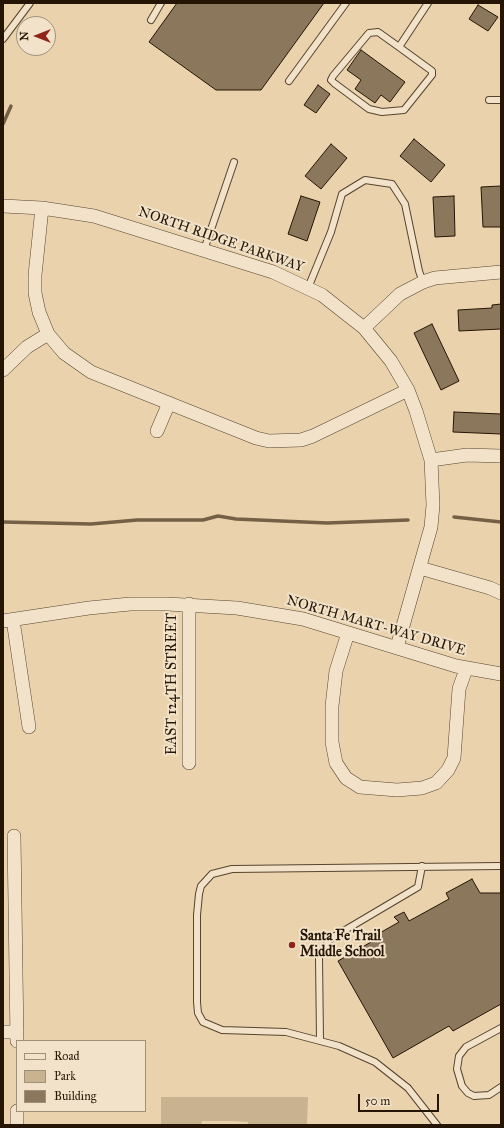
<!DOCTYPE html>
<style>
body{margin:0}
#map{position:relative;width:504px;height:1128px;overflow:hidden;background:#ead2ac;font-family:"IM FELL Great Primer",serif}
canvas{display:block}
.frame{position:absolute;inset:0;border:4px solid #241505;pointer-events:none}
.legend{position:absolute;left:16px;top:1040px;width:130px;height:72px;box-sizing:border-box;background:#f1e2c9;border:1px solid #9f907b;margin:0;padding:5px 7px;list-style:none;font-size:12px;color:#241505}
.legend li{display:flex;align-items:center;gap:8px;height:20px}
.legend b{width:20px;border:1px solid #9f907b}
.north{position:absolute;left:16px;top:16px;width:40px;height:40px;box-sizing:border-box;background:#f1e2c9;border:1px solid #9f907b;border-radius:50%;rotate:270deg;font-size:11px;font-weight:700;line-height:16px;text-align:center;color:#241505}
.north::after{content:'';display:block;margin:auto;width:14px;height:18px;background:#8f2418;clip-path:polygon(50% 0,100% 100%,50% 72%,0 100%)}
.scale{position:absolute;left:358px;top:1094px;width:81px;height:18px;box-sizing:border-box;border:2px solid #241505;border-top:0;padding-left:5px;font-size:12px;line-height:14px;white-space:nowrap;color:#241505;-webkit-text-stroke:3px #f1e2c9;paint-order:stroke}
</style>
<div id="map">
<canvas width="504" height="1128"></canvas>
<div class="frame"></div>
<ul class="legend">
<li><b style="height:5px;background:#f1e2c9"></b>Road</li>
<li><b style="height:11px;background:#c8b290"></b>Park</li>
<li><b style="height:11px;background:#8b775c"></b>Building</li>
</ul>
<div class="north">N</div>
<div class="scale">50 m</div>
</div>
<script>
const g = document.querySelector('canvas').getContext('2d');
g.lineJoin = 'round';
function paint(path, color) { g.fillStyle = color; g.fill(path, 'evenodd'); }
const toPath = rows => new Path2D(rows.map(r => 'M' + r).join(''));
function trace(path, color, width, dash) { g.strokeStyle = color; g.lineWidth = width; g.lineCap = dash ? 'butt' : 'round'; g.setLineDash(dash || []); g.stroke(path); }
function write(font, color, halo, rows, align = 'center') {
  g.font = font + ' "IM FELL Great Primer",serif'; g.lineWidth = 4; g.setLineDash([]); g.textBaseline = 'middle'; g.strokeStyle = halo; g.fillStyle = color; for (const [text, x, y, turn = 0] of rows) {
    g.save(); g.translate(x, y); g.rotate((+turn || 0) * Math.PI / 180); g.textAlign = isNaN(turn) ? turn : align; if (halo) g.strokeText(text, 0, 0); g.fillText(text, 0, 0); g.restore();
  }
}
const green = toPath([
 [161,1097,308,1097,307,1125,248,1125,248,1122,233,1121,202,1121,201,1125,161,1125]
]);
const stream = toPath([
 [3,124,11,106],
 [454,517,501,522],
 [3,522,91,524,137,520,203,520,218,516,236,519,327,523,408,520]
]);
const building = toPath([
 [177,3,324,3,261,90,216,90,149,42,177,3],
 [478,5,498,17,488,31,469,19,478,5],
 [361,50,405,82,390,102,381,95,375,103,355,89,361,80,347,70,361,50],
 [318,85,330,94,316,113,304,105,318,85],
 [414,139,445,165,431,182,400,156,414,139],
 [331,144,347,158,321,189,305,176,331,144],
 [501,186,501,227,483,227,481,187,501,186],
 [301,196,320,202,307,241,288,234,301,196],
 [454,196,455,236,435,237,433,197,454,196],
 [501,304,501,329,459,331,458,310,492,308,492,305,501,304],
 [432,324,459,381,441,390,414,333,432,324],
 [454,412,501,414,501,434,453,432,454,412],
 [472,879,480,893,501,893,501,1004,453,1031,449,1026,393,1058,338,961,378,938,378,934,399,922,394,917,404,912,409,921,449,899,446,893,472,879]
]);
const lane = toPath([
 [151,20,161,3],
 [3,39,30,3],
 [399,47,378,32,369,33,333,76,331,80,334,83,369,109,382,112,404,110,432,75,432,71,399,47,428,3],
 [289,81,346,3],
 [489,100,501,100],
 [204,250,234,162],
 [308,288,331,232,342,194,365,180,392,184,405,204,419,271,423,282],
 [501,1028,466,1047,459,1056,457,1069,462,1086,468,1093,474,1096,489,1095,501,1087],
 [320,1040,319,957,330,939,418,887,422,866],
 [437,1125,408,1088,375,1062,339,1046,286,1032,222,1030,203,1022,198,1013,197,1002,197,915,199,894,201,886,212,874,232,869,501,866]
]);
const street = toPath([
 [3,206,42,208,94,216,273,272,322,295,364,328,391,361,408,390,416,411,431,460,433,505,431,527,397,647],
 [42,208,35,275,35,293,39,312,48,334,64,353,91,372,256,438,269,441,301,440,313,436,408,390],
 [364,328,400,294,423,282,435,278,501,272],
 [3,370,27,347,48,334],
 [157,431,169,403],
 [431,460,467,455,501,456],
 [420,568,490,588,501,593],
 [189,604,189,763],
 [13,620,29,727],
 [3,621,89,608,130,604,167,604,237,608,303,619,456,666,501,674],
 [348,633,336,671,332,706,332,742,336,763,346,778,360,787,397,790,422,788,436,783,448,770,454,758,459,689,466,669],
 [14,836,17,1041],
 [3,1032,17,1032],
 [17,1125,17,1111]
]);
const markers = [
 [292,945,4,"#8f2418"]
];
const streetNames = [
 ["NORTH RIDGE PARKWAY",221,240,19],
 ["NORTH MART-WAY DRIVE",376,626,16],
 ["EAST 124TH STREET",173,684,-90]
];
const poiNames = [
 ["Santa Fe Trail",300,937],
 ["Middle School",300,953]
];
paint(green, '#c8b290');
trace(stream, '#736047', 3.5);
paint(building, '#8b775c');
trace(building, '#241505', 1);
trace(lane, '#56442f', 8);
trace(street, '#56442f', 14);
trace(lane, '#f1e2c9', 6);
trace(street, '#f1e2c9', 13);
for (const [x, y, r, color] of markers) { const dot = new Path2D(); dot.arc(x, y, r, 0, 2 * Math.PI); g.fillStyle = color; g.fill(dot); trace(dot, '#f1e2c9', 1.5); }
write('14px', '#241505', '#f1e2c9', streetNames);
write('bold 14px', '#241505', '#f1e2c9', poiNames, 'left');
</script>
